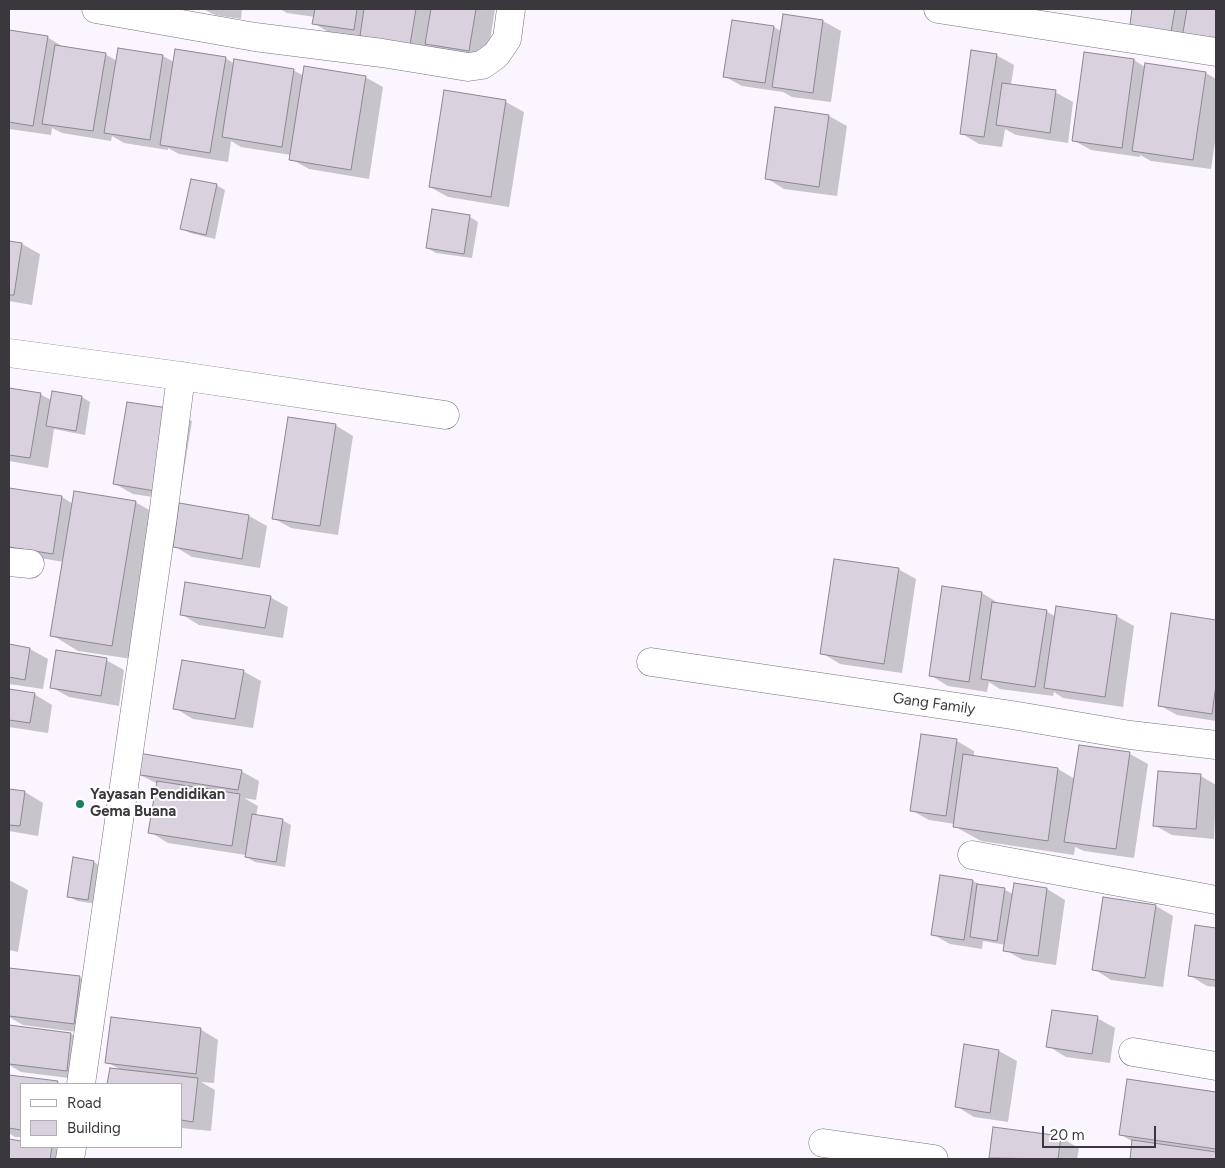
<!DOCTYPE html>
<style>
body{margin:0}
#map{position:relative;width:1225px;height:1168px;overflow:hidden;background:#faf5ff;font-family:Figtree,sans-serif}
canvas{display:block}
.frame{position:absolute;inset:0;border:10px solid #3b383d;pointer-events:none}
.legend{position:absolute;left:20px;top:1083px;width:162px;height:65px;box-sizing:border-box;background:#fff;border:1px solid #b1afb1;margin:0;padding:6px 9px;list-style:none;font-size:15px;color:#3b383d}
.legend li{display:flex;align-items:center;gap:10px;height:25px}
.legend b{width:25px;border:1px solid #b1afb1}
.scale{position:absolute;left:1042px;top:1126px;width:114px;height:22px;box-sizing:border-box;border:2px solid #3b383d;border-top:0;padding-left:6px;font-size:15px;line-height:18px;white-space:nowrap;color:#3b383d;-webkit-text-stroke:4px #fff;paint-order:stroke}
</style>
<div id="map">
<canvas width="1225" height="1168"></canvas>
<div class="frame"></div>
<ul class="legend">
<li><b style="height:6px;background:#fff"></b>Road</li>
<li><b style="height:14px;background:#d9d2de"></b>Building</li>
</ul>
<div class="scale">20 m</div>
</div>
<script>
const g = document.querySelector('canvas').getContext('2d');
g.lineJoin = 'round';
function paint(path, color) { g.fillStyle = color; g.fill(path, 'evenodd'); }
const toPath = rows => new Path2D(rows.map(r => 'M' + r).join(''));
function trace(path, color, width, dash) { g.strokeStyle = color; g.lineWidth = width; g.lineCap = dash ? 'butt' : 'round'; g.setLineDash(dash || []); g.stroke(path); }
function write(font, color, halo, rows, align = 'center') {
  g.font = font + ' Figtree,sans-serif'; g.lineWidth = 4; g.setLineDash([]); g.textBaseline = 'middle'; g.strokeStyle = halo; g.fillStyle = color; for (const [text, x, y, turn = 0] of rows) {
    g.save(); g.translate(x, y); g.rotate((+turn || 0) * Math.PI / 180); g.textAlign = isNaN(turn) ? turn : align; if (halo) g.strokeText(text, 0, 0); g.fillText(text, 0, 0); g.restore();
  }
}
const shadow = toPath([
 [203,9,242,9,241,19,215,15],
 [280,9,495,9,487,60,445,54,429,45,428,54,331,34,314,23,315,17,287,13],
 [1134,9,1216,9,1216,50,1130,31],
 [823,21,841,31,831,102,792,97,783,92,742,86,724,76,774,27,782,32],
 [9,31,47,37,65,48,105,54,117,61,163,56,174,62,225,58,235,64,293,70,304,76,365,77,383,87,369,179,309,169,291,159,291,155,241,147,231,141,228,162,179,154,168,148,168,150,124,143,112,136,111,141,62,133,52,128,51,135,9,129],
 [1085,54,1134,60,1145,67,1146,65,1206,73,1216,79,1216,135,1211,169,1151,161,1140,155,1140,157,1091,150,1073,140],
 [996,55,1014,65,1011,85,1055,92,1073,102,1068,143,1016,135,1005,129,1002,147,979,144,961,133],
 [445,92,506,102,524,112,509,207,448,197,430,187],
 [776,109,829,116,847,126,837,196,784,189,766,178],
 [216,185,225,190,215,239,190,233,181,228],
 [470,217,478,222,472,258,436,253,427,248],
 [9,242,22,244,40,254,32,305,9,301],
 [9,389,40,394,51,400,82,397,90,402,85,435,54,429,48,468,9,461],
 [174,410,192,421,179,501,133,494,115,484],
 [335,425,353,436,338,535,291,528,273,518],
 [9,489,62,497,73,504,135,502,162,517,139,660,78,651,52,635,64,562,9,553],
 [180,505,249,516,267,526,260,568,192,557,174,546],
 [898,569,916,579,902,673,840,664,822,653],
 [982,593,1000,604,1046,611,1056,617,1116,616,1134,626,1123,707,1063,698,1054,692,1053,696,1000,689,989,682,987,692,948,686,930,675],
 [270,597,288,607,283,638,199,625,181,614],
 [1172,615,1216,622,1216,721,1177,715,1159,705],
 [9,646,30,649,48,659,43,689,9,684],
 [106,660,124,670,119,706,69,697,51,687],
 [243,671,261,681,253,728,193,719,175,708],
 [9,690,34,694,52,705,48,733,9,727],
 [957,741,974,751,974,757,1058,769,1075,779,1080,747,1130,754,1148,764,1134,858,1084,851,1075,847,1074,855,981,841,954,826,955,824,929,820,911,810],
 [241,771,259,781,256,800,244,798,258,806,256,816,282,820,291,825,285,867,255,862,246,857,246,855,168,843,150,832,158,784,136,773],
 [1201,776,1216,785,1214,839,1172,835,1154,825],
 [9,790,25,792,43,803,38,836,9,831],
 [94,862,102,867,97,904,77,901,68,896],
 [941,877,973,881,982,886,1005,890,1013,894,1047,889,1065,900,1056,965,1023,960,1005,950,1006,945,983,941,982,949,950,944,932,934],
 [9,880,28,890,18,952,9,950],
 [1156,906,1173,916,1163,987,1111,980,1094,969],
 [1196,927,1216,929,1216,987,1207,986,1189,975],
 [10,969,80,978,98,988,92,1034,23,1025,9,1017],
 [1097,1018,1115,1028,1110,1063,1066,1057,1048,1046],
 [9,1026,71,1034,89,1044,85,1080,21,1072,9,1065],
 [200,1029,218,1040,214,1083,201,1082,215,1090,211,1131,181,1128,181,1084,109,1084,111,1069,121,1070,107,1062],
 [999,1051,1017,1061,1008,1122,974,1117,956,1106],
 [9,1076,57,1082,61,1084,21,1084,21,1137,15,1137,9,1133],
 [1128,1080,1216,1093,1216,1159,1131,1159,1133,1142,1120,1134],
 [1061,1138,1079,1148,1077,1159,994,1159,990,1157],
 [9,1140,21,1142,21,1147,54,1147,69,1156,69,1159,9,1159]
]);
const building = toPath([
 [315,9,357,9,354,30,312,24,315,9],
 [364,9,416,9,410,45,360,36,364,9],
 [431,9,476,9,469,51,425,44,431,9],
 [1132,9,1175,9,1170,38,1129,32,1132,9],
 [1187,9,1216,9,1216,43,1182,38,1187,9],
 [783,14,823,20,813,93,772,87,783,14],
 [732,20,774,26,765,83,723,77,732,20],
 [9,30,48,36,33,126,9,122,9,30],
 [55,45,106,53,93,131,42,124,55,45],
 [118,48,163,55,150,140,104,133,118,48],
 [175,49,226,57,210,153,160,145,175,49],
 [971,50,997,54,984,137,960,134,971,50],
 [1084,52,1134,59,1122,148,1072,141,1084,52],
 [234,59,294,69,282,147,222,137,234,59],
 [1145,63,1206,72,1193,160,1132,151,1145,63],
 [304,66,366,76,351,170,289,160,304,66],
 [1002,83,1056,90,1050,133,996,125,1002,83],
 [444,90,506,100,491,197,429,187,444,90],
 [775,107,829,115,819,187,765,179,775,107],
 [191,179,217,184,206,235,180,229,191,179],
 [432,209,470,215,464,254,426,248,432,209],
 [9,241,22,243,14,295,9,295,9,241],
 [9,388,41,393,30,458,9,455,9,388],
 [52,391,82,396,76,431,46,426,52,391],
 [127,402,175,409,161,492,113,484,127,402],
 [288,417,336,424,320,526,272,519,288,417],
 [9,488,62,496,53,554,9,547,9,488],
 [74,491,136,501,112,646,50,636,74,491],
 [179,503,249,515,242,559,173,547,179,503],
 [834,559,899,568,884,664,820,654,834,559],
 [185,582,271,596,265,628,180,615,185,582],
 [942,586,982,592,969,682,929,676,942,586],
 [992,602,1047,610,1035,687,981,679,992,602],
 [1056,606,1117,615,1105,697,1044,688,1056,606],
 [1171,613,1216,620,1216,685,1212,714,1158,706,1171,613],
 [9,644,30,648,25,680,9,677,9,644],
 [56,650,107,658,101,696,50,688,56,650],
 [182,660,244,670,235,719,173,709,182,660],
 [9,689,35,693,30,723,9,720,9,689],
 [921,734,957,739,946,816,910,811,921,734],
 [1079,745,1130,752,1116,849,1064,842,1079,745],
 [138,753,242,770,238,790,134,774,138,753],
 [963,754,1058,768,1048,841,953,827,963,754],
 [1158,771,1201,774,1196,829,1153,826,1158,771],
 [157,781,240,794,232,846,148,833,157,781],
 [9,789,25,791,20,826,9,825,9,789],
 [252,814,283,819,276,862,245,857,252,814],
 [73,857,94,861,88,900,67,897,73,857],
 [940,875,973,880,964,940,931,935,940,875],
 [1014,883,1047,888,1038,956,1003,951,1014,883],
 [977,884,1005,888,997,941,970,937,977,884],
 [1103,897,1156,905,1145,978,1092,970,1103,897],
 [1195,925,1216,928,1216,980,1188,976,1195,925],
 [9,968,80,976,74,1024,9,1016,9,968],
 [1052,1010,1098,1016,1092,1054,1046,1047,1052,1010],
 [111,1017,201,1028,196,1074,105,1063,111,1017],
 [9,1025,71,1033,67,1071,9,1064,9,1025],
 [964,1044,999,1050,990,1113,955,1107,964,1044],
 [110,1068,198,1078,193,1122,181,1120,181,1084,107,1084,110,1068],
 [9,1075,58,1081,57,1084,21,1084,21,1130,9,1128,9,1075],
 [1127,1079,1216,1092,1216,1149,1119,1135,1127,1079],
 [993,1127,1061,1136,1058,1159,989,1158,993,1127],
 [9,1139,21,1141,21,1147,52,1147,50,1159,9,1159,9,1139],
 [1132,1140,1216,1152,1216,1159,1130,1159,1132,1140]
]);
const street = toPath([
 [96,9,255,37,382,53,468,67,482,65,496,55,507,39,511,9],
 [938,9,1216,52],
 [9,353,181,376,445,415],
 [9,562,30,564],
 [651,662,1012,715,1130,735,1216,745],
 [972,855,1216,900],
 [1133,1052,1216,1066],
 [81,1084,163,516,181,376],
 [823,1143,934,1159],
 [70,1159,72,1147]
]);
const markers = [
 [80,804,5,"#16815d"]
];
const streetNames = [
 ["Gang Family",934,704,8]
];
const poiNames = [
 ["Yayasan Pendidikan",90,795],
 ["Gema Buana",90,812]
];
paint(shadow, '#0003');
paint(building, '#d9d2de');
trace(building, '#8d8792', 1);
trace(street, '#78727d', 29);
trace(street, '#fff', 28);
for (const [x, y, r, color] of markers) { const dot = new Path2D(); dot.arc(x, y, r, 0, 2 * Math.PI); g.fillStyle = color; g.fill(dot); trace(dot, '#fff', 2); }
write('15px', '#3b383d', '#fff', streetNames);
write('bold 15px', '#3b383d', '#fff', poiNames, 'left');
</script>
